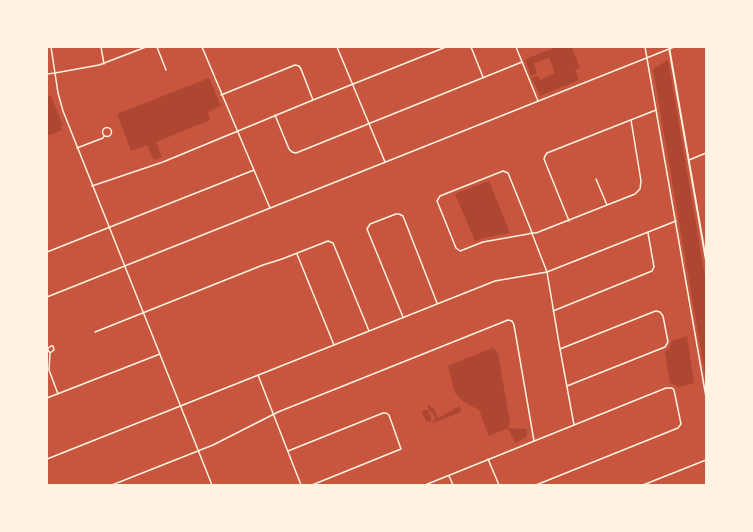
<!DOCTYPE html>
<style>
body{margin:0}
#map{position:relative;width:753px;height:532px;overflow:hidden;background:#c8553d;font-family:Figtree,sans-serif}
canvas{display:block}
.frame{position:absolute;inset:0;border:48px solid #fff3e0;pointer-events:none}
</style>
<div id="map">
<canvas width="753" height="532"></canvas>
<div class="frame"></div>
</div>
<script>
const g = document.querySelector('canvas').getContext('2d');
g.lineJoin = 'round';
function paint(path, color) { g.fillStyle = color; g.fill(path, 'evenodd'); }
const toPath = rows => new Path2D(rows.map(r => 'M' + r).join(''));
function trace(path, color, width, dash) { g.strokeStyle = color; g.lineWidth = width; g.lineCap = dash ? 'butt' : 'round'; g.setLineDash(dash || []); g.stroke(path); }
const green = toPath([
 [556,47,572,47,580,68,575,70,579,80,540,96,532,78,538,76,540,80,555,73,549,58,534,63,537,73,531,76,525,61,526,59],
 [668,60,706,283,706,380,653,69],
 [209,78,221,106,208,112,210,120,156,142,162,157,154,160,147,145,131,151,117,114],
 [47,95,51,96,63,125,60,126,62,130,47,136],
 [489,181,510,233,483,238,475,241,455,194],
 [687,336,694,383,679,387,670,383,665,352,670,348,671,341],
 [492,348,494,349,498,353,510,423,508,428,489,436,479,410,464,402,455,393,448,366],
 [427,405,429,405,434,409,438,418,460,406,461,412,433,423,432,421,435,419,433,413,430,411],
 [425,410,428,410,431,417,431,421,429,422,426,421,422,413,423,411],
 [508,428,527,429,527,435,525,438,515,443]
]);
const minor = toPath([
 [101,47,104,64],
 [157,47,166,70],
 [202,47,270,208],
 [337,47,385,162],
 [471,47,483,77],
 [516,47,538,101],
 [669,49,674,47],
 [47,74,55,73],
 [221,95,295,65,299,66,301,69,313,100],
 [275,115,289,149,292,152,296,153,522,62],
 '102.5 132a4.5 4.5 0 1 1 9 0a4.5 4.5 0 1 1-9 0Z',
 [77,148,103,138,104,136],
 [689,160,706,153],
 [596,179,607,205],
 [92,186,163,162,313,100,446,47],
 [569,221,544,159,545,156,547,153,656,110],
 [47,252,254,170],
 [297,254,334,345],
 [553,311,652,271,654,267,648,233],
 [403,317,367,229,370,224,396,214,399,214,403,216,437,303],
 [95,332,263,265,282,259,328,241,333,243,369,331],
 [560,349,653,312,656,311,660,312,663,316,668,342,665,347,567,386],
 [50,353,54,350,53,346,51,346,48,348,48,350,50,353,49,370,58,394],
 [258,375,301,485],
 [47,398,160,354],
 [574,425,560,349,547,272,533,236,531,230,508,173,503,171,440,196,437,201,456,248,460,251,483,242,528,234,532,233,536,233,635,194,640,189,641,181,631,120],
 [288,451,383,413,386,413,389,415,401,449,312,485],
 [47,459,495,281,547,272,676,221],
 [488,459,499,485],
 [449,476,453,485],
 [112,485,213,445,278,412,508,320,512,321,514,325,534,441],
 [425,485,666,388,672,388,674,390,681,424,678,428,536,485],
 [643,485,706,460]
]);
const tertiary = toPath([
 [51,47,58,93,63,111,212,485],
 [645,47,706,397],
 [55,73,99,65,146,47],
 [47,297,669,49]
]);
const secondary = toPath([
 [669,47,706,260]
]);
paint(green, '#ae4732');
trace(minor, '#fff3e0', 1.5);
trace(tertiary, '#fff3e0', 1.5);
trace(secondary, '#fff3e0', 2);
</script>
